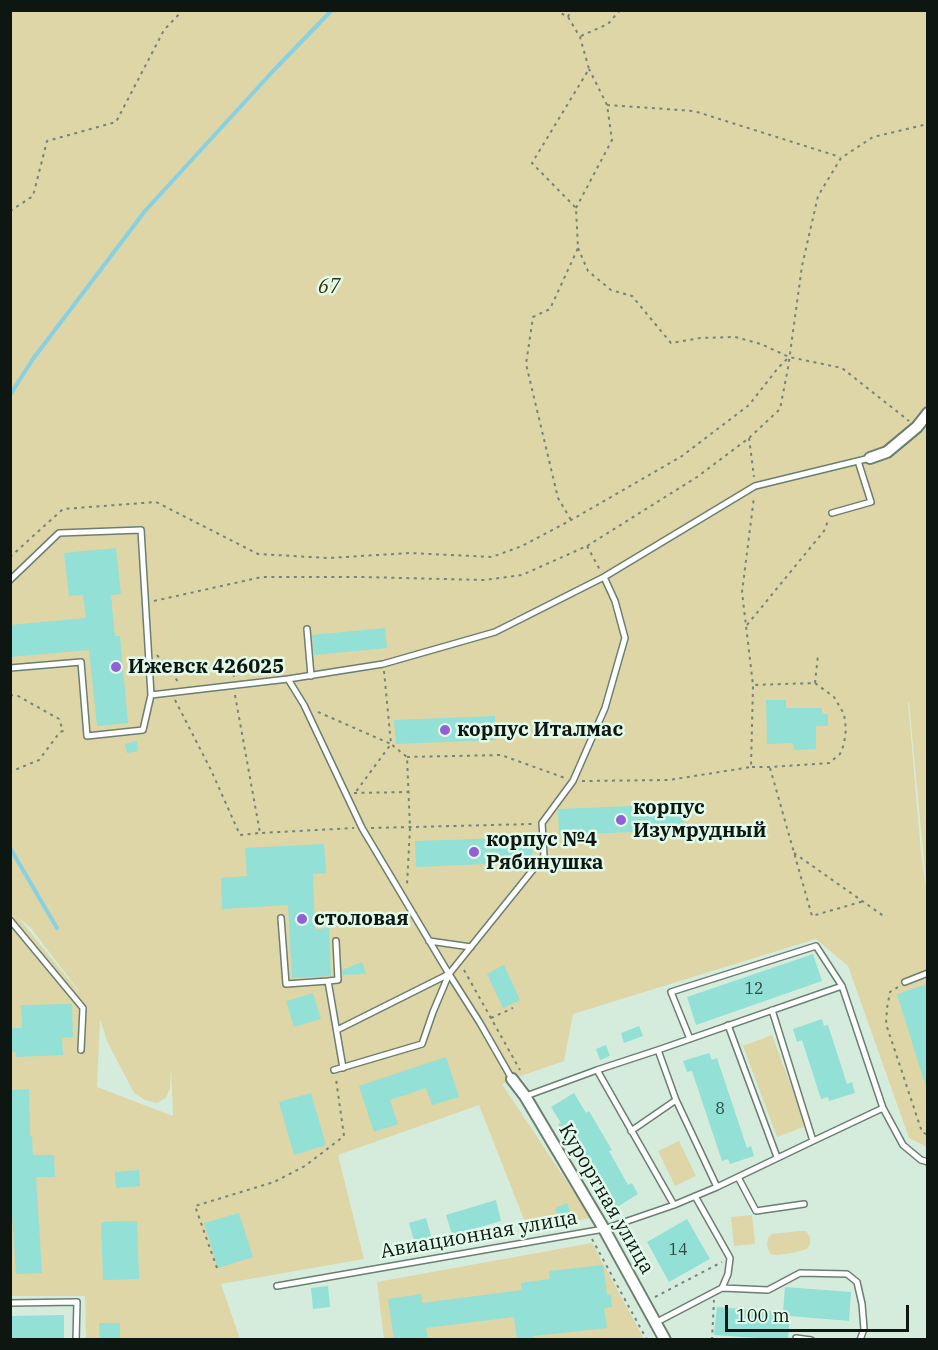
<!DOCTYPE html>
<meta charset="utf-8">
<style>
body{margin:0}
#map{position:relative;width:938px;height:1350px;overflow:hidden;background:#d5ecdd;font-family:"IBM Plex Serif",serif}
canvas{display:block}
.frame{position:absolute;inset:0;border:12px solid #0e1611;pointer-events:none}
.scale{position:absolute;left:725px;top:1305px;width:184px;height:27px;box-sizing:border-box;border:3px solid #0e1611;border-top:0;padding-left:8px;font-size:18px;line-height:21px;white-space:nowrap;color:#0e1611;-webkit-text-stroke:4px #e2faea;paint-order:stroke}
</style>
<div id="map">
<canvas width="938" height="1350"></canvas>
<div class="frame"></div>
<div class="scale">100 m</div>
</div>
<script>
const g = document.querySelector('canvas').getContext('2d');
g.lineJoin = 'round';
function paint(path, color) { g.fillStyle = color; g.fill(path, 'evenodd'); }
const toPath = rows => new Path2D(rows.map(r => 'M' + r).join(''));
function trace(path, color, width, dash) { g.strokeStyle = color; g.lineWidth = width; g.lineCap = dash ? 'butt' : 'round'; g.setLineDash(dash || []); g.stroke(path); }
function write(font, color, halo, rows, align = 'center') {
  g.font = font + ' "IBM Plex Serif",serif'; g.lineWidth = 5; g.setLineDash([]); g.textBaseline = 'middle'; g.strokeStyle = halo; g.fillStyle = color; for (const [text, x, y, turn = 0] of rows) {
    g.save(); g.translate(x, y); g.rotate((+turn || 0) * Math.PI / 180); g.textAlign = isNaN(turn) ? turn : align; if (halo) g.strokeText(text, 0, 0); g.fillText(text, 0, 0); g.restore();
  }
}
const green = toPath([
 [10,11,927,11,927,1147,909,1138,848,966,816,939,573,1014,564,1061,515,1078,502,1084,591,1218,528,1230,479,1105,338,1155,364,1259,221,1284,240,1339,86,1339,85,1296,11,1296],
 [908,702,909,702,927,894,921,852],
 [18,917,30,927,79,991,78,991],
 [100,1019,107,1041,134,1093,145,1100,157,1103,166,1098,170,1088,171,1067,173,1116,97,1087],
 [772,1035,806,1126,777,1137,743,1046],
 [679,1141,696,1176,675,1186,658,1151],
 [752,1215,755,1244,734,1246,731,1217],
 [800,1231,806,1231,810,1237,810,1244,807,1249,792,1253,776,1255,770,1254,768,1249,767,1244,768,1238,772,1234],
 [592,1243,644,1339,384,1339,377,1282]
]);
const stream = toPath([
 [10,395,33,359,145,211,274,70,332,10],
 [10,848,57,928]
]);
const building = toPath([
 [116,548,121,594,111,595,115,636,120,636,128,723,97,726,89,650,10,657,10,625,86,618,83,595,69,596,64,553],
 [385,628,387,648,314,655,312,635],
 [766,700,786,700,786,708,822,708,822,714,828,714,828,726,816,726,816,749,794,750,793,743,767,744],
 [495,716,496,740,396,744,394,720],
 [137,741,138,751,127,753,125,744],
 [683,804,684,830,559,835,558,809],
 [532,837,533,862,416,867,415,841],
 [324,844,326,873,313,874,315,929,329,928,331,976,292,978,288,905,222,909,221,878,247,876,245,848],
 [813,954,822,981,696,1025,687,997],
 [362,962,366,974,343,975,342,970],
 [504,965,520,1000,503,1008,487,974],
 [927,984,927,1084,925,1084,897,994],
 [313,993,321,1019,294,1027,286,1001],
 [72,1004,73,1037,62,1038,63,1055,16,1057,16,1052,10,1052,10,1028,22,1028,21,1005],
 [822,1019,824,1026,828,1025,847,1084,852,1082,855,1093,829,1101,828,1097,821,1099,802,1040,797,1042,793,1029],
 [639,1026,643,1036,624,1043,621,1033],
 [606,1045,610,1056,600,1060,596,1049],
 [709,1053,712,1060,717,1058,747,1148,751,1146,754,1156,730,1164,728,1159,722,1161,692,1071,687,1072,683,1061],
 [446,1057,459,1097,432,1105,426,1088,390,1100,398,1124,374,1132,359,1086],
 [29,1089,30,1136,32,1136,33,1155,54,1155,55,1177,36,1177,42,1273,16,1274,10,1183,10,1090],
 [311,1093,326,1145,294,1155,279,1102],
 [574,1093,586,1113,589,1111,612,1150,609,1151,628,1185,632,1183,638,1194,614,1209,610,1203,606,1205,558,1124,561,1123,551,1107],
 [139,1170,140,1186,116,1188,115,1172],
 [496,1200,501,1221,452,1235,446,1215],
 [567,1203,571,1214,559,1218,555,1208],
 [239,1213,253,1257,218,1268,204,1223],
 [426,1218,432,1239,415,1244,409,1223],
 [687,1219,710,1259,669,1282,647,1242],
 [137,1221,139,1279,103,1280,101,1222],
 [603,1265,607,1295,611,1294,612,1307,604,1308,607,1328,533,1336,533,1340,517,1340,514,1317,426,1328,428,1340,394,1340,388,1299,421,1294,422,1303,522,1290,521,1283,550,1279,549,1271],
 [328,1286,330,1307,313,1309,311,1288],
 [785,1287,851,1292,849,1321,790,1316,788,1340,714,1335,717,1307,783,1312],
 [64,1315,64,1340,10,1340,10,1316],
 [99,1323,120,1323,120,1340,100,1340]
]);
const path = toPath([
 [555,10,568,17,580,37,589,69,532,163,576,208,578,248,550,309,533,317,526,364,558,498,571,520],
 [568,17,571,10],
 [581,36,608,24,620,10],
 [607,105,694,111,840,157],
 [576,208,612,140,607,105,589,69],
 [10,211,33,196,47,141,116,122,164,30,183,10],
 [578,248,588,271,611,290,632,296,671,343,700,338,735,337,761,344,789,357,842,368,909,421],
 [749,438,754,477],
 [587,546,600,570],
 [10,557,63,509,156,502,258,554,328,558,410,553,492,557,522,546,571,520,682,456,749,405,778,368,789,357],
 [154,601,262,577,362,577,484,580,522,575,587,546,697,477,749,438,780,409,788,368,802,266,818,196,841,158,873,137,928,124],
 [747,625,824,531,828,521],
 [157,655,180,684],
 [226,661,231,673,235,677],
 [384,671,391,744,407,757,410,828,407,885],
 [815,683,818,655],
 [10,695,18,696,59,719,63,731,60,732,39,760,10,772],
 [235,695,260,833,354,828],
 [175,700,211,770,240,835,259,833],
 [318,712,391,744,355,793],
 [407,757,501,755,565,778],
 [752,767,770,767,829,763,840,754,844,744,846,729,844,714,834,697,815,683,753,685],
 [770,768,812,916,864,901],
 [582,781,669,780,751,767,753,685,742,592,754,497],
 [354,793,408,792],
 [371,828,533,824],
 [794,853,885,917],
 [464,970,520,1070],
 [898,987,890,992,887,1008,886,1024,922,1132,928,1135],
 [491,1018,513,1008],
 [592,1239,647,1340],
 [217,1268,195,1206,274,1182,305,1166,344,1136,336,1079],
 [655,1297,722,1262],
 [712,1340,714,1300]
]);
const service = toPath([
 [832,513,871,502,858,461],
 [10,580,59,533,141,530,151,695,288,679,304,705,362,828,449,974,480,1023,512,1079],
 [307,629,311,676],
 [10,668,81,662,87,736,143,730,151,695],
 [288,679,383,664,495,632,604,577,755,486,870,458],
 [281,918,286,984,328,981],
 [10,920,83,1008,81,1050],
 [336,941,338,980,328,981,343,1068],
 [429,941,471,947],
 [905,982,928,973],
 [728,1025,777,1157],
 [337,1030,449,974],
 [690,1039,671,992,816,946,842,986,883,1108,813,1141,772,1010],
 [334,1070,422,1044,433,1012,449,974,544,856,542,823,573,781,605,708,625,638,615,601,604,577],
 [597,1070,674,1205],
 [526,1096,597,1070,658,1050,842,986],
 [676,1100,717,1187],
 [883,1108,903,1145,921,1160,928,1162],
 [631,1131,676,1100,658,1050],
 [738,1177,756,1211,804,1204],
 [277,1286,604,1229,674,1205,717,1187,813,1141],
 [722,1288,768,1290,800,1273,847,1274,857,1282,862,1304,864,1329,860,1340],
 [10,1303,77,1302,76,1340],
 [655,1323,722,1288,728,1274,730,1258,695,1196],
 [796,1340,796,1338,811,1340]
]);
const minor = toPath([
 [870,458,887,452,917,427,928,413],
 [512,1079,525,1096,604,1229,665,1340]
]);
const markers = [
 [116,667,6,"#925fd8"],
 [445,730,6,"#925fd8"],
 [621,820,6,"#925fd8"],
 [474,852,6,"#925fd8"],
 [302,919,6,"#925fd8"]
];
const numberNames = [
 ["12",754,989],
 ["8",720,1109],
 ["14",678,1250]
];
const parkNames = [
 ["67",329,287]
];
const poiNames = [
 ["Ижевск 426025",128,667],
 ["корпус Италмас",457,730],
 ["корпус",633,808],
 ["Изумрудный",633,831],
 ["корпус №4",486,840],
 ["Рябинушка",486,863],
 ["столовая",314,919]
];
const streetNames = [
 ["Курортная улица",606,1199,60],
 ["Авиационная улица",479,1235,-10]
];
paint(green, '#ded6a6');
trace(stream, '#87d1e3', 4);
paint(building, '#92e0d6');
trace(service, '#6a7f71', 8);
trace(minor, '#6a7f71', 14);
trace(path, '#75847a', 2, [3, 4.5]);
trace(service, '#fff', 5);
trace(minor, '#fff', 10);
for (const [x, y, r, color] of markers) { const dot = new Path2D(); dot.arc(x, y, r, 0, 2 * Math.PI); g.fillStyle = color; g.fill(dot); trace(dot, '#e2faea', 2); }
write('16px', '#2f4842', null, numberNames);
write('italic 20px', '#362e00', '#e2faea', parkNames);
write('bold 20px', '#0e1611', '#e2faea', poiNames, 'left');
write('20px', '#0e1611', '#e2faea', streetNames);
</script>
